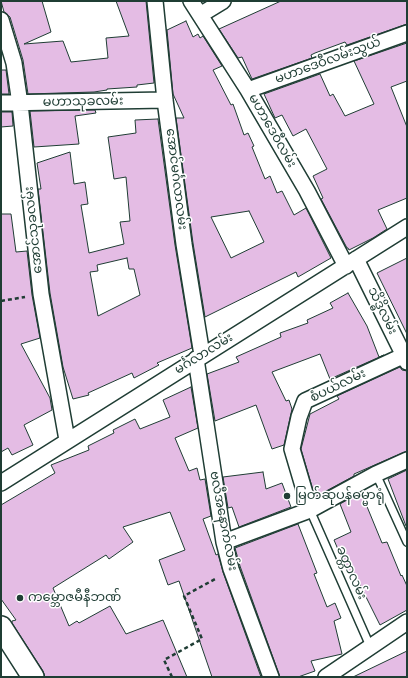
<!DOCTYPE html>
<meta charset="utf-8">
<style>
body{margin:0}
#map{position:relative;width:408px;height:678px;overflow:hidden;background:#fff;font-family:"Balsamiq Sans",sans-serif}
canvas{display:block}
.frame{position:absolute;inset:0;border:2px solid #1f3d34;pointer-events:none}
</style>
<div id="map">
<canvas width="408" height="678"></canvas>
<div class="frame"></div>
</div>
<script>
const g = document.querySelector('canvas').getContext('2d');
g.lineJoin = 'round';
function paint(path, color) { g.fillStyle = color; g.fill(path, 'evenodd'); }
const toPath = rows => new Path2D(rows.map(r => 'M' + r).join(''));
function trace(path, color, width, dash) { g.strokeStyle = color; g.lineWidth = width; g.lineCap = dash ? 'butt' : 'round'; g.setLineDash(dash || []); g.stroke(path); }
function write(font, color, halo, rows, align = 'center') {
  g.font = font + ' "Balsamiq Sans","Noto Sans Myanmar",sans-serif'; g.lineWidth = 3; g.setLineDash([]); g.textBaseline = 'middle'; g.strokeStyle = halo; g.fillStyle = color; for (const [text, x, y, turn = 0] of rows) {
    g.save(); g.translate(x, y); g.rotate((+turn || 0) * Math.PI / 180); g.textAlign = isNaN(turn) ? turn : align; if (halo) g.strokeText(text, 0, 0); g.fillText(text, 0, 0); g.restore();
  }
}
const building = toPath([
 [1,1,42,1,51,32,24,44,63,41,71,62,108,58,106,38,129,36,116,1,146,1,154,83,137,85,137,87,107,89,107,90,94,92,28,94,23,60,10,17,4,12,1,1],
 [281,1,407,1,407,24,347,45,345,42,315,53,311,55,312,58,252,79,242,57,238,58,219,29,281,1],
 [186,21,193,37,198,34,200,38,203,36,222,66,213,70,231,105,233,104,244,135,248,133,254,146,252,147,265,179,270,176,277,193,282,191,294,215,306,208,331,258,298,277,296,272,205,317,193,243,176,118,184,118,173,94,167,30,186,21],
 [249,211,264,242,231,258,211,217,249,211],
 [407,43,407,81,391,87,407,127,407,198,378,210,387,229,373,238,349,250,348,248,347,248,321,199,323,198,313,176,327,169,306,129,293,136,282,115,275,118,264,94,320,74,330,96,333,94,345,116,374,104,354,61,407,43],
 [1,70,6,70,9,94,1,94,1,70],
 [95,110,96,113,75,116,79,144,34,147,30,111,95,110],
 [1,112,12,112,13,126,1,127,1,112],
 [158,119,175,245,192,348,157,363,159,365,134,378,132,373,88,393,89,395,73,399,63,367,50,293,38,189,41,189,37,163,70,152,74,184,85,182,88,204,81,205,89,253,124,244,120,222,130,221,126,177,114,179,108,137,136,133,135,120,158,119],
 [127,258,129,269,134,269,140,295,98,316,90,272,98,271,97,265,127,258],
 [1,214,11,214,16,252,27,251,32,295,40,338,21,344,50,398,52,410,24,425,33,445,12,455,8,448,1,452,1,214],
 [407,258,407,334,377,273,407,258],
 [348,293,367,326,379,357,384,355,330,379,320,354,272,372,286,401,289,400,292,409,284,445,272,449,256,405,215,421,207,374,239,362,236,357,281,337,280,333,308,323,307,320,333,308,330,303,348,293],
 [400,367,402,370,407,371,407,451,354,474,354,476,315,497,301,449,310,414,339,399,337,396,400,367],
 [191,387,198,428,175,438,189,471,197,468,200,480,205,479,211,516,203,519,216,555,218,554,223,572,261,677,212,677,179,581,168,585,159,560,185,550,170,512,123,527,133,542,109,559,106,555,53,588,69,626,77,621,79,623,110,606,126,634,163,620,187,677,45,677,43,671,12,623,12,621,16,620,1,599,1,505,55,473,51,465,89,450,88,446,114,433,113,430,135,419,140,429,170,417,163,400,191,387],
 [407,470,407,526,406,526,388,479,407,470],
 [263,472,266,489,282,483,291,507,239,527,232,507,228,508,223,477,263,472],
 [361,492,382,543,387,542,401,576,402,575,407,586,407,610,380,625,353,571,348,573,334,540,351,532,340,504,361,492],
 [298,524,317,573,314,574,327,607,335,603,341,618,334,621,342,654,311,661,315,671,298,677,280,677,240,566,235,548,298,524],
 [407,651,407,677,353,677,407,651]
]);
const path = toPath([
 [1,301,25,297],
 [172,677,164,660,202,639,184,596,217,578]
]);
const lane = toPath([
 [376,474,407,542],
 [310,510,370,646]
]);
const street = toPath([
 [155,1,165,100,184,244,202,355],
 [191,1,248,90,307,191,346,266],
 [200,15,223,1],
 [1,20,14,63,20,104,41,294,67,440],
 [248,90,407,33],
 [1,103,165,100],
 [356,259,407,362],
 [196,359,224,542,231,569,271,677],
 [1,483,407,227],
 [310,510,292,449,299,417,305,401,407,354],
 [224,542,310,510,376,474,407,460],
 [326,677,407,622]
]);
const secondary = toPath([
 [1,627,33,677]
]);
const markers = [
 [287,496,4,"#1f3d34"],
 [20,598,4,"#1f3d34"]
];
const streetNames = [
 ["မဟာဒေဝီလမ်းသွယ်",328,61,-20],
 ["မဟာသုခလမ်း",83,102,-1],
 ["မဟာဒေဝီလမ်း",272,131,60],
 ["အောင်မင်္ဂလာလမ်း",176,179,83],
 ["အောင်သုခလမ်း",34,230,-96],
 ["သိဒ္ဓိလမ်း",382,311,64],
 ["မင်္ဂလာလမ်း",204,354,-32],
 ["စံပယ်လမ်း",338,386,-26],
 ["ဗလီအနောက်လမ်း",223,521,79],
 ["ခတ္တာလမ်း",351,573,66]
];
const poiNames = [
 ["မြတ်ဆုပန်ဓမ္မာရုံ",295,496],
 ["ကမ္ဘောဇမီနီဘဏ်",28,598]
];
paint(building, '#e4bce4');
trace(building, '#1f3d34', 1);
trace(lane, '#1f3d34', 10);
trace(street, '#1f3d34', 18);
trace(secondary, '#1f3d34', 24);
trace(path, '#1f3d34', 2.5, [4, 3]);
trace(lane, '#fff', 7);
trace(street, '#fff', 15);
trace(secondary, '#fff', 21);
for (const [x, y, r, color] of markers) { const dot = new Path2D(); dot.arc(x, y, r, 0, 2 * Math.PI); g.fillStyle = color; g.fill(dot); trace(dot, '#fff', 1.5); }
write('13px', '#1f3d34', '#fff', streetNames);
write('13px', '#1f3d34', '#fff', poiNames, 'left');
</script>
